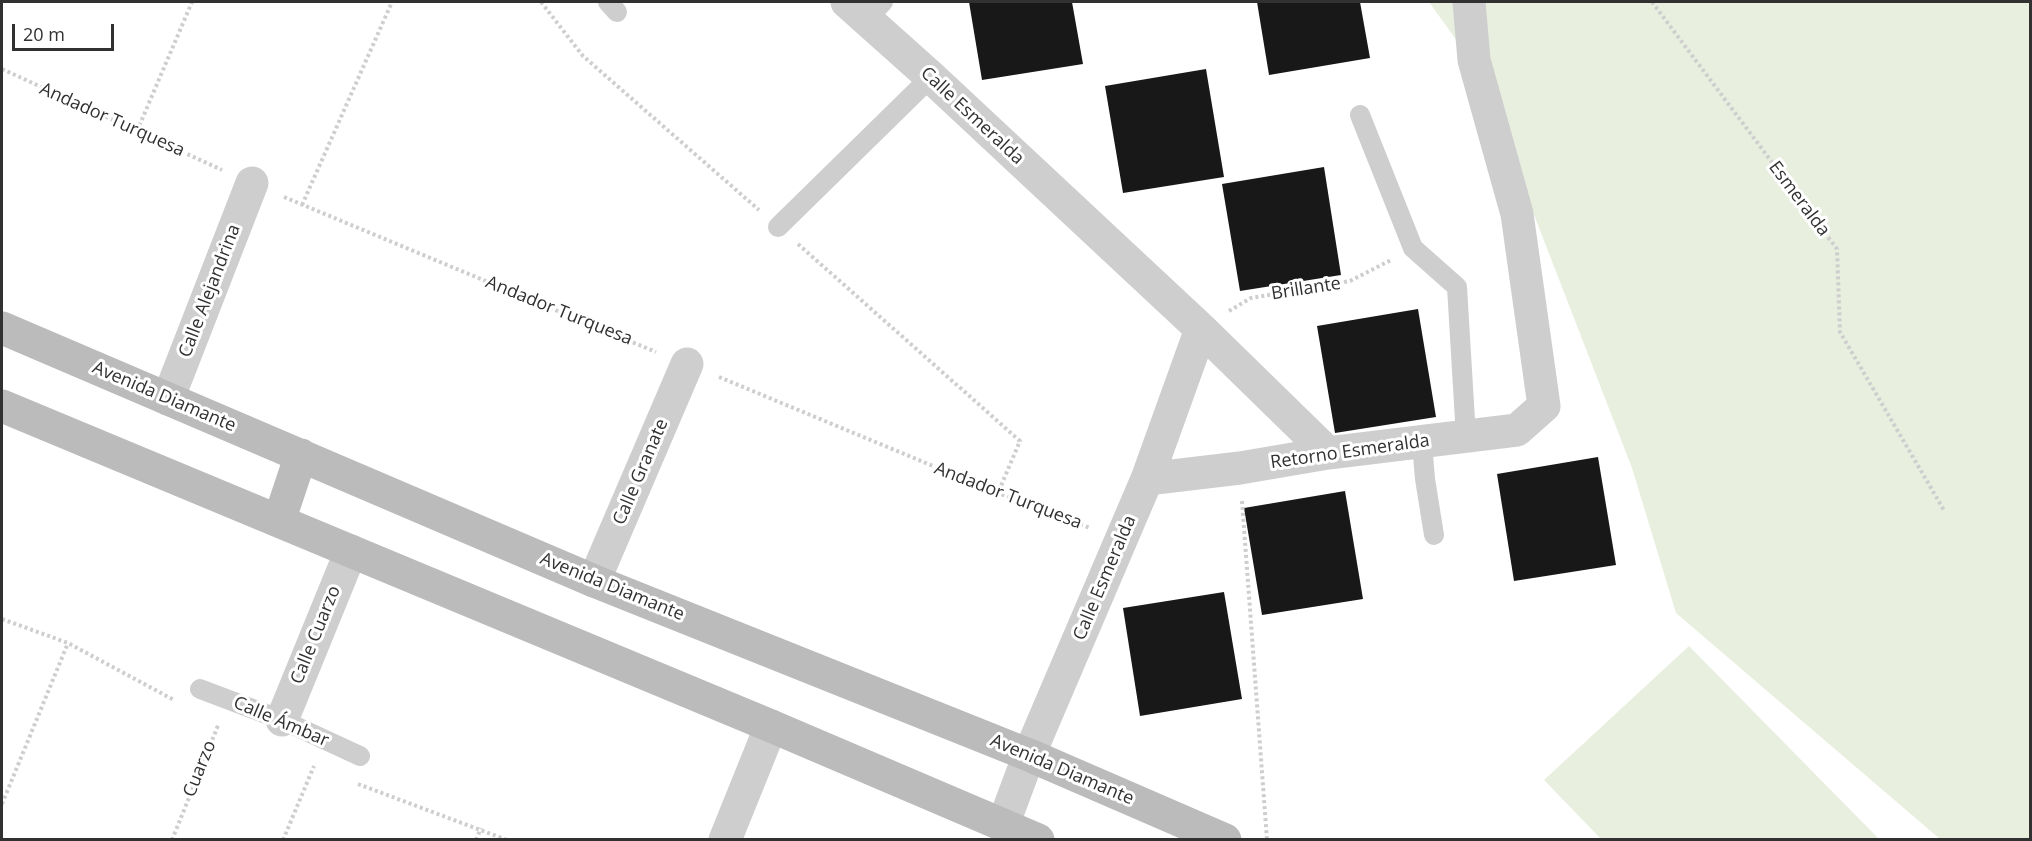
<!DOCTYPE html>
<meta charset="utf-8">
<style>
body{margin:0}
#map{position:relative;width:2032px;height:841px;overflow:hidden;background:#fff;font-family:"Open Sans",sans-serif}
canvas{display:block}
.frame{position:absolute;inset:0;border:3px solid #313131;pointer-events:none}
.scale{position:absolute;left:12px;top:24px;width:102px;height:27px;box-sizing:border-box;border:3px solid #313131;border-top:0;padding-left:8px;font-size:18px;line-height:21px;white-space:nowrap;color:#313131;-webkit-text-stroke:4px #fff;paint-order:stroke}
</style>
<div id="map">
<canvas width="2032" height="841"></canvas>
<div class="frame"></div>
<div class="scale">20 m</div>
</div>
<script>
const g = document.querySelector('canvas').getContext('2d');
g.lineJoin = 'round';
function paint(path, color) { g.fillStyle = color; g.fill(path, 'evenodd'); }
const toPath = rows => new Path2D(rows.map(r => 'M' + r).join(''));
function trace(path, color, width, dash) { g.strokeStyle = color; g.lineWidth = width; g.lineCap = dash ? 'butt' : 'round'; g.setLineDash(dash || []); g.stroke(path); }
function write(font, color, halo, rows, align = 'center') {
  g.font = font + ' "Open Sans",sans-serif'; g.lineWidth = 6; g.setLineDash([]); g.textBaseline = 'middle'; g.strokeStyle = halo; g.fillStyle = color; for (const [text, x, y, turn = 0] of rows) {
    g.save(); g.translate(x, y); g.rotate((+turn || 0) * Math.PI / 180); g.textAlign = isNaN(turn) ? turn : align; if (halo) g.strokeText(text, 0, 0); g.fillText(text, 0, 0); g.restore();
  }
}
const green = toPath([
 [1429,2,2030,2,2030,839,1940,839,1676,613,1632,468,1478,70],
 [1689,646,1879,839,1601,839,1544,780]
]);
const building = toPath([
 [969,2,1072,2,1083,64,982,80],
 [1257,2,1360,2,1370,58,1269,75],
 [1206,69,1224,177,1123,193,1105,86],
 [1324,167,1341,275,1240,291,1222,184],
 [1418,309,1436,417,1335,433,1317,326],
 [1598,457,1616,565,1514,581,1497,474],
 [1345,491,1363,599,1262,615,1244,508],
 [1224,592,1242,699,1140,716,1123,608]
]);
const path = toPath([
 [541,2,583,56,759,210],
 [1652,2,1837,249,1840,332,1945,512],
 [2,69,222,170],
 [137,131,192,2],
 [284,197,656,352],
 [302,205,392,2],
 [798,244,1020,441,998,493],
 [1229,311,1251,298,1350,281,1391,260],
 [719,377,998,493,1090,528],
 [1242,501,1267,840],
 [2,619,68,643,174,700],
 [358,784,507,840],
 [2,804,68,643],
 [172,840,219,723],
 [283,840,314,766],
 [476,840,481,828]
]);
const service = toPath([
 [608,2,617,12],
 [866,20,883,2],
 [1360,115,1413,248,1457,287,1466,437],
 [778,227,931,77],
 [1422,443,1425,479,1434,535],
 [200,689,282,720,360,756]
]);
const minor = toPath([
 [847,2,931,77,1201,329,1328,453],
 [168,399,252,183],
 [1147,479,1240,468,1328,453,1517,430,1544,406,1517,214,1474,60,1469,2],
 [594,581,687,364],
 [282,720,351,551],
 [1003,825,1029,755,1147,479,1201,329],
 [725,840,771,726]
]);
const secondary = toPath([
 [2,328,594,581,1029,755,1225,840],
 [2,406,771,726,1038,840],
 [279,521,301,455]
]);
const streetNames = [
 ["Calle Esmeralda",972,116,43],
 ["Andador Turquesa",112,120,24],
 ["Esmeralda",1799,199,53],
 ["Brillante",1306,289,-9],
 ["Calle Alejandrina",210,291,-69],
 ["Andador Turquesa",559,311,22],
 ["Avenida Diamante",164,397,23],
 ["Retorno Esmeralda",1350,452,-8],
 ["Calle Granate",641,472,-67],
 ["Andador Turquesa",1008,496,21],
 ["Calle Esmeralda",1105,578,-67],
 ["Avenida Diamante",612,587,22],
 ["Calle Cuarzo",316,635,-68],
 ["Calle Ámbar",281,722,23],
 ["Cuarzo",200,769,-68],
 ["Avenida Diamante",1062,770,23]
];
paint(green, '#e8efdf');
paint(building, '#181818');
trace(path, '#cecece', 4, [3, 3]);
trace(service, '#cecece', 20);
trace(minor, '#cecece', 33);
trace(secondary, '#bbb', 33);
write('18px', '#313131', '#fff', streetNames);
</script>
